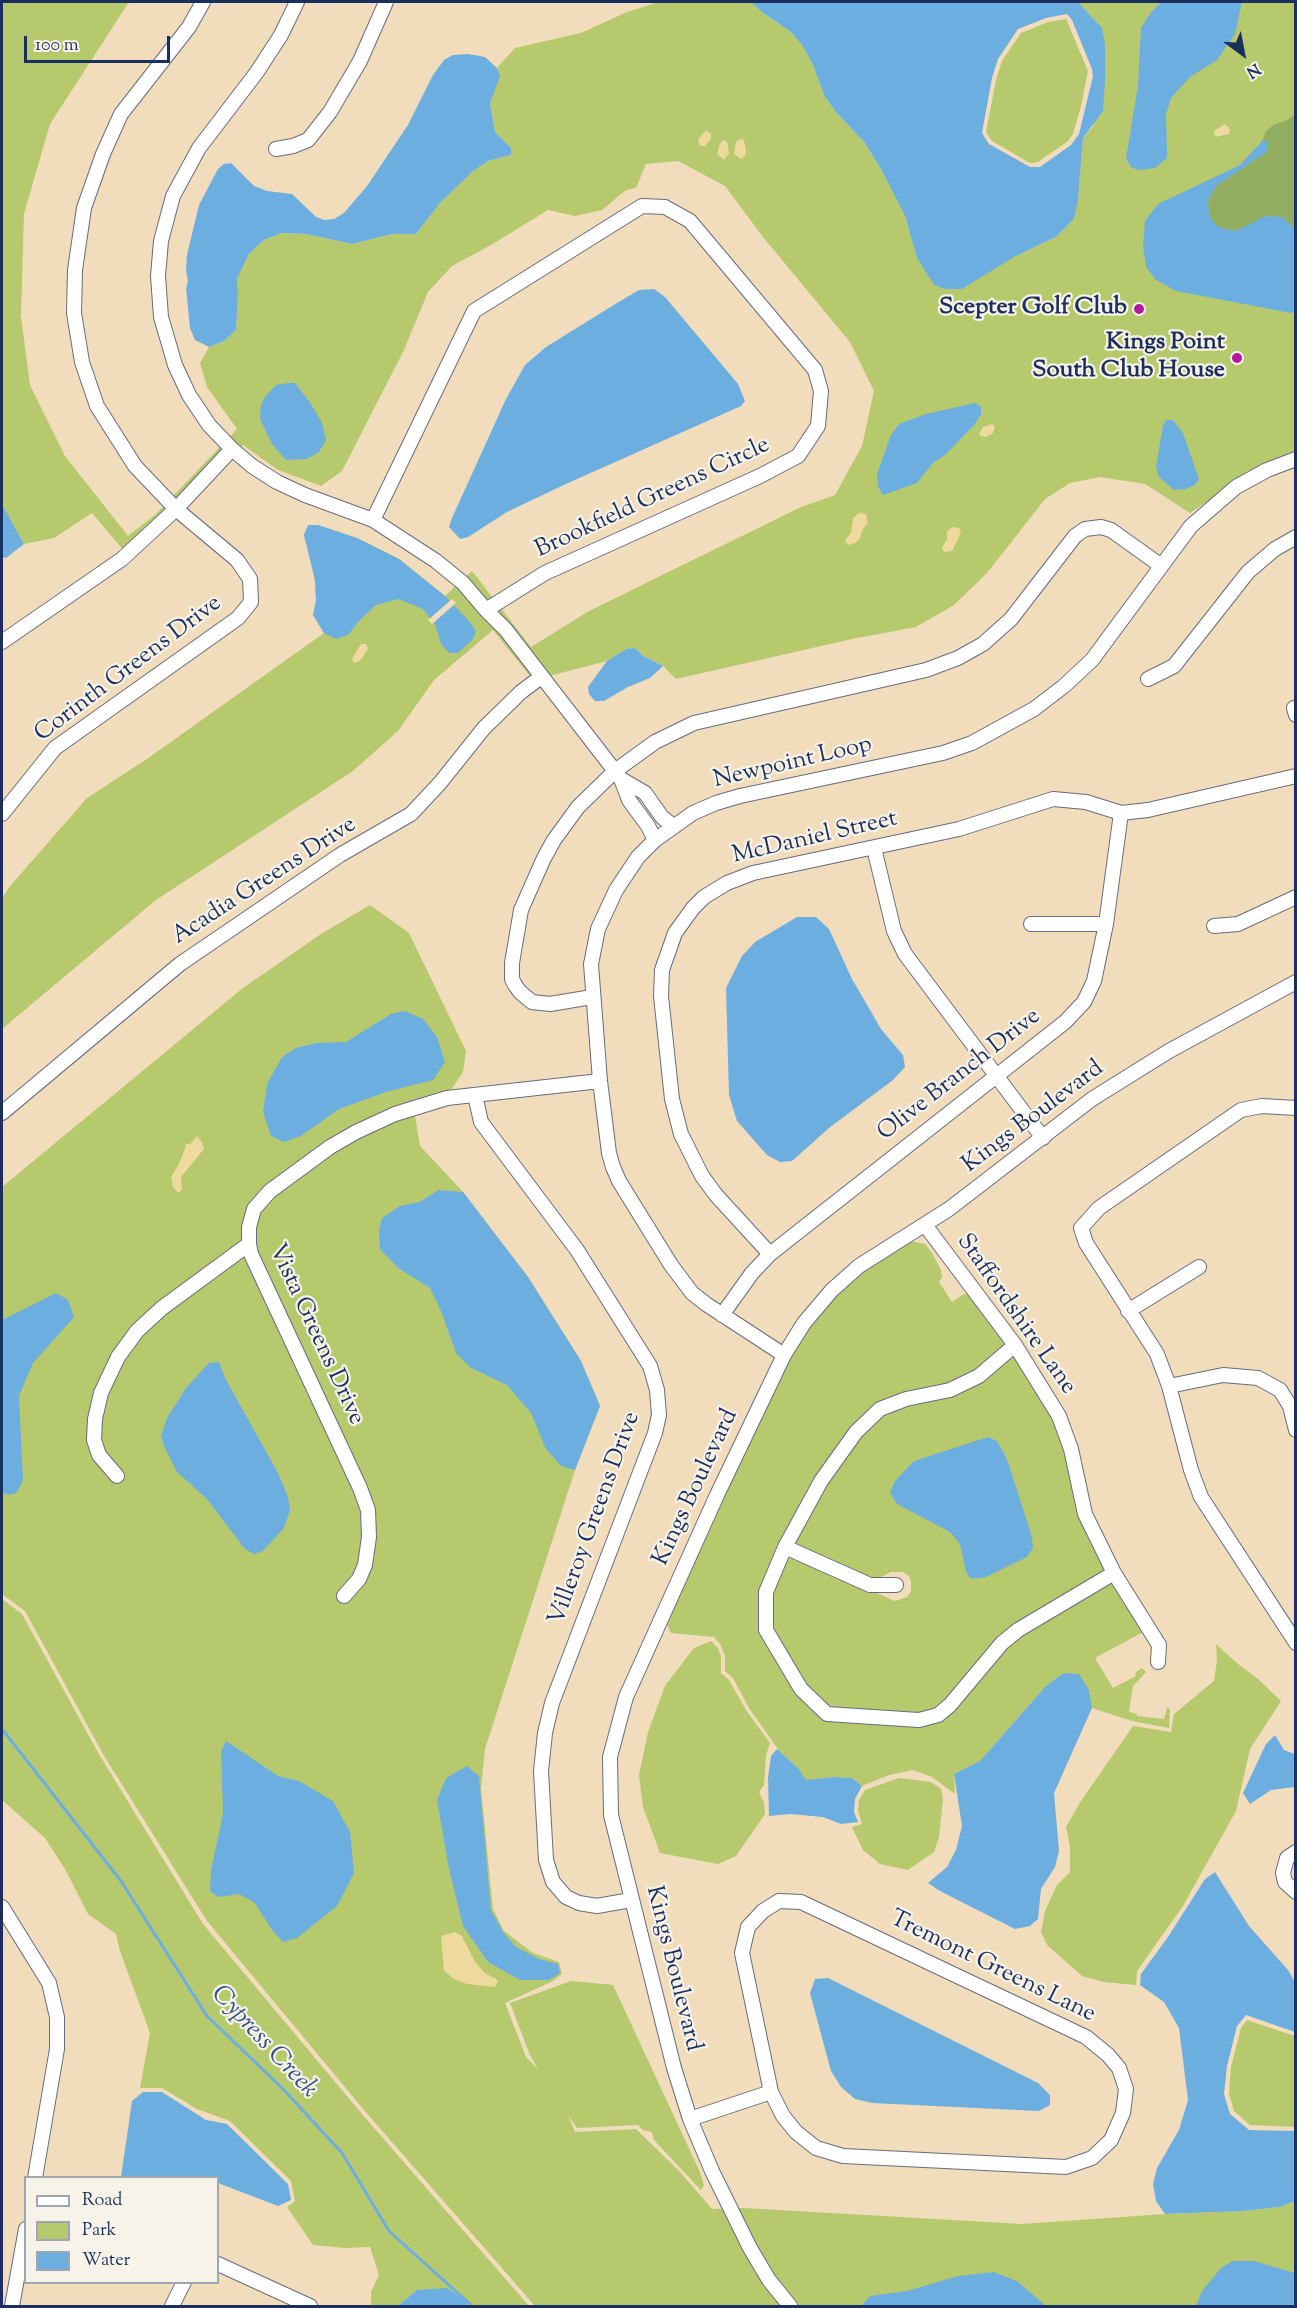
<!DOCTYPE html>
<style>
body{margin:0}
#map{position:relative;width:1297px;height:2308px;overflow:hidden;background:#f1dcbc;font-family:"Sorts Mill Goudy",serif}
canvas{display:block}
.frame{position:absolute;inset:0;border:3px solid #1b2f5e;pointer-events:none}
.legend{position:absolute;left:24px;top:2176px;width:195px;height:108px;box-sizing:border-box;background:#f7f3e8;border:2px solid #9fa5b1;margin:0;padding:8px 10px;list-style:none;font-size:18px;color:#1b2f5e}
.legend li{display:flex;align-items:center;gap:12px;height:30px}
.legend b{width:30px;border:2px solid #9fa5b1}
.north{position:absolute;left:1213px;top:24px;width:60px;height:60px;-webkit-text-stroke:4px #f7f3e8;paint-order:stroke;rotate:148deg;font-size:16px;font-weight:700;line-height:24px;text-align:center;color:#1b2f5e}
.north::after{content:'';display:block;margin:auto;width:21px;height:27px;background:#1b2f5e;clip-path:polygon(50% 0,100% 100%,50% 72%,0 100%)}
.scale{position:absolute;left:24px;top:36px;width:146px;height:27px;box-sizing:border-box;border:3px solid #1b2f5e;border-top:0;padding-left:8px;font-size:18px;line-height:21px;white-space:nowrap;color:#1b2f5e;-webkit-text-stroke:4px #f7f3e8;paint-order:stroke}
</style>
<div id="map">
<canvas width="1297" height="2308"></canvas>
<div class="frame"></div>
<ul class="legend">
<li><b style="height:8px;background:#fff"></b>Road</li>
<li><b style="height:16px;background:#b6c96d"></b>Park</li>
<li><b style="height:16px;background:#6daee1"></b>Water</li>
</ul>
<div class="north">N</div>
<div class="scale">100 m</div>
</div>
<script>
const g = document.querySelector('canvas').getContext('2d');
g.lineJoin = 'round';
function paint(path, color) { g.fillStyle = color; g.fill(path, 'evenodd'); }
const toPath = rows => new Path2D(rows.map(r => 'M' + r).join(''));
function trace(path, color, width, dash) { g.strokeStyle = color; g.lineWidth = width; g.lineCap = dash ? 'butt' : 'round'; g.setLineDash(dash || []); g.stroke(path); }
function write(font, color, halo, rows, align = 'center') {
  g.font = font + ' "Sorts Mill Goudy",serif'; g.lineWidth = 4.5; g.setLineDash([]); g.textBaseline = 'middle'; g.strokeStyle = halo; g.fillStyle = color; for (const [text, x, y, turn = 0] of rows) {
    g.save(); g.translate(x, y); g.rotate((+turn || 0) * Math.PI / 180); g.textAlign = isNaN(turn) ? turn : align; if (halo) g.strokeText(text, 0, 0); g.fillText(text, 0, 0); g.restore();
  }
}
const green = toPath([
 [2,2,129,2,50,124,24,214,21,317,30,385,65,456,128,536,156,514,237,429,207,387,200,363,209,347,224,341,236,330,238,295,237,279,249,254,264,240,282,233,306,234,352,244,392,234,416,234,440,203,472,172,488,161,511,155,511,148,495,132,490,104,499,76,497,68,515,48,581,33,627,12,659,2,751,2,762,12,791,32,802,45,812,63,825,97,835,111,865,143,882,171,905,216,917,258,1014,257,1056,237,1074,219,1078,199,1083,138,1093,126,1102,28,1078,2,1295,2,1295,455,1242,479,1190,513,1145,484,1100,477,1070,483,1045,499,987,573,954,605,916,627,852,639,676,679,663,666,642,655,635,648,626,649,607,661,553,675,537,685,493,630,434,680,398,731,353,771,156,900,2,1029,2,898,11,885,87,798,147,759,324,633,313,615,316,600,315,580,304,535,308,525,318,525,357,538,399,559,445,596,472,571,531,647,589,611,799,508,835,495,862,446,874,391,850,342,763,237,725,186,678,161,646,164,636,188,626,190,602,210,575,216,548,210,491,245,452,266,428,292,404,350,342,471,321,486,278,470,243,445,174,519,131,559,92,513,54,538,24,544,2,504],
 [1066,19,1088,71,1081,106,1073,134,1068,141,1038,162,1030,163,992,141,986,132,996,80,1002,61,1021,33,1048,22],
 [370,905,409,933,466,1051,463,1072,451,1090,413,1104,420,1146,463,1192,528,1277,581,1361,600,1406,575,1470,485,1749,481,1789,493,1909,504,1931,533,1953,559,1962,562,1974,553,1981,505,2003,526,2057,538,2069,530,2055,510,2003,571,1981,613,1985,699,2170,704,2185,701,2190,654,2140,652,2132,643,2130,638,2125,577,2128,568,2115,575,2132,636,2129,681,2173,712,2209,744,2208,1022,2224,1165,2214,1243,2211,1280,2207,1295,2201,1295,2306,535,2306,364,2110,207,1921,103,1754,25,1611,2,1594,2,1187,243,988,321,934],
 [910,1241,925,1244,932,1253,941,1270,942,1277,939,1282,952,1302,964,1294,971,1295,1008,1347,972,1374,957,1383,890,1401,837,1449,808,1488,773,1566,769,1644,788,1681,797,1694,813,1708,921,1725,1016,1639,1112,1581,1143,1632,1095,1658,1113,1688,1136,1676,1135,1673,1142,1668,1146,1672,1133,1686,1129,1712,1137,1714,1137,1716,1164,1719,1167,1708,1170,1709,1169,1728,1132,1721,1092,1708,1089,1690,1063,1673,1045,1687,980,1761,954,1774,955,1794,932,1777,913,1770,889,1775,862,1786,852,1778,833,1777,806,1781,798,1768,780,1752,749,1708,733,1678,725,1671,725,1656,720,1644,714,1637,671,1633,666,1622,797,1341,831,1299,870,1266],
 [1015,1354,1042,1394,1058,1431,1084,1527,1104,1570,1038,1612,943,1705,923,1715,836,1708,822,1702,812,1695,773,1629,770,1615,771,1597,788,1558,795,1558,895,1601,907,1597,911,1591,911,1582,909,1576,903,1572,891,1572,879,1578,869,1579,799,1548,795,1543,810,1506,864,1430,885,1414,923,1402,998,1367],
 [2,1599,22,1614,100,1756,203,1924,361,2113,529,2306,467,2306,466,2301,417,2290,398,2306,371,2306,371,2292,379,2275,370,2247,346,2248,313,2245,287,2207,295,2201,291,2181,230,2121,197,2109,162,2088,140,2088,150,2033,120,1951,116,1934,88,1914,65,1869,45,1838,2,1800],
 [711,1641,718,1648,721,1656,721,1673,729,1680,746,1710,770,1743,766,1755,764,1785,759,1792,764,1803,765,1814,736,1856,718,1864,660,1853,643,1807,639,1775,648,1732,665,1686,694,1648],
 [1216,1644,1238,1664,1258,1679,1281,1701,1250,1749,1236,1811,1183,1906,1137,1971,1136,1985,1104,1982,1082,1976,1047,1945,1041,1932,1045,1911,1057,1885,1070,1872,1070,1846,1066,1827,1081,1801,1133,1726,1171,1732,1174,1714,1214,1681,1217,1660],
 [899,1778,931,1782,941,1789,943,1799,939,1837,934,1852,908,1870,880,1864,863,1850,852,1827,862,1824,858,1811,859,1800,865,1790],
 [1247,2020,1295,2036,1295,2127,1250,2125,1234,2111,1229,2094,1231,2067,1241,2028]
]);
const forest = toPath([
 [1295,115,1295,228,1282,217,1267,216,1235,231,1218,227,1209,216,1208,200,1216,186,1268,151,1268,142,1262,141,1266,131,1275,124,1285,121]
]);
const sand = toPath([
 [1225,124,1230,129,1229,134,1215,137,1214,131],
 [706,130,711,134,711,139,705,146,700,146,698,140],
 [741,139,744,140,746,151,745,156,741,159,734,154,736,142],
 [724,140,727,142,729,153,724,160,717,154,720,143],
 [1071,366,1082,366,1085,369,1087,377,1082,378,1073,373,1065,374,1064,370],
 [992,424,995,427,993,433,986,437,980,436,979,434,983,427],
 [859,513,866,514,868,523,862,530,860,538,855,543,848,545,845,540,851,533,853,518],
 [952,527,959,528,961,533,952,551,944,552,942,547,947,540,947,532],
 [361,644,366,644,368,649,360,661,354,663,352,659],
 [197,1136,202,1142,204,1149,181,1177,182,1190,178,1193,173,1187,171,1177,179,1164,186,1146,185,1144,190,1144],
 [455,1932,462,1936,475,1962,485,1973,496,1979,498,1981,495,1987,467,1984,454,1979,444,1971,441,1936]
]);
const water = toPath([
 [751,2,1078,2,1102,28,1105,44,1105,82,1103,111,1083,138,1078,200,1074,219,1056,237,1014,257,962,289,945,289,934,285,917,258,905,216,882,171,865,143,835,111,825,97,812,63,802,45,791,32,762,12],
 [1067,14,1072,20,1092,69,1093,76,1079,134,1071,145,1040,167,1030,167,989,144,982,133,992,78,998,59,1018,29,1046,18],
 [1162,2,1241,2,1241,6,1235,34,1217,60,1190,77,1171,98,1166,115,1167,158,1155,168,1140,170,1132,168,1126,159,1138,85,1141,28,1152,11],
 [468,54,485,57,497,68,500,76,490,104,495,132,511,148,511,155,488,161,472,172,440,203,416,234,392,234,352,244,306,234,282,233,264,240,249,254,237,279,238,295,236,330,224,341,209,347,195,340,190,328,186,288,188,281,186,271,187,255,199,205,218,169,224,164,231,163,254,186,267,191,292,194,316,217,324,220,334,219,344,213,367,186,408,125,433,75,444,60,453,55],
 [1262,141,1268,141,1268,151,1216,186,1208,200,1209,216,1218,227,1235,231,1266,216,1282,217,1295,228,1295,311,1291,313,1176,291,1156,280,1146,267,1143,246,1145,221,1158,204,1240,165],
 [654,289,665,297,738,384,745,401,741,406,568,483,507,512,468,537,460,539,449,527,452,518,506,399,525,365,546,347,617,303,639,290],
 [288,383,295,383,311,404,322,423,326,440,319,452,307,459,286,460,272,444,260,419,261,405,265,397,276,385],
 [975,403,981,407,981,414,975,424,945,455,933,463,917,483,883,495,878,487,877,474,891,435,899,424,926,414],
 [1166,420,1173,420,1183,433,1199,479,1195,485,1186,489,1174,490,1159,477,1156,467,1163,425],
 [2,504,24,544,6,558,2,557],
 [308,525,318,525,357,538,399,559,445,596,469,621,476,631,473,639,458,653,449,653,441,644,435,624,423,609,398,599,376,605,359,621,348,635,336,639,324,633,313,615,316,600,315,580,304,535],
 [635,648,642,655,663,666,650,678,628,687,604,701,595,701,589,694,588,687,607,661,626,649],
 [797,917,816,917,829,929,852,979,881,1029,903,1055,905,1067,893,1080,829,1128,792,1161,780,1162,767,1155,737,1121,729,1095,726,988,742,956,755,942],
 [405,1011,423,1019,437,1037,445,1062,433,1080,386,1092,339,1109,301,1136,284,1142,271,1136,263,1112,267,1084,282,1057,296,1048,316,1043,346,1042,391,1014],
 [438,1190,463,1192,528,1277,581,1361,600,1406,575,1470,561,1466,546,1449,531,1413,507,1385,471,1368,456,1353,441,1311,430,1288,398,1268,380,1249,379,1231,382,1218,400,1206,420,1202],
 [56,1293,68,1300,74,1317,33,1363,19,1396,23,1481,16,1493,8,1495,2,1492,2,1320],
 [219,1362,225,1378,278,1473,288,1497,290,1510,284,1528,263,1551,254,1554,245,1549,207,1499,177,1472,164,1446,161,1436,167,1418,186,1388,209,1363],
 [988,1437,997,1441,1007,1459,1032,1537,1033,1548,1027,1557,986,1577,971,1579,966,1572,960,1544,950,1532,897,1504,890,1493,895,1481,914,1461],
 [1063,1673,1079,1674,1089,1690,1092,1708,1054,1793,1059,1851,1055,1867,1041,1889,1038,1919,1030,1926,1015,1929,940,1891,928,1883,947,1867,956,1850,962,1826,954,1774,980,1761,1045,1687],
 [1275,1735,1284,1750,1295,1754,1295,1787,1271,1790,1250,1804,1243,1793,1266,1744],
 [226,1741,278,1776,299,1781,333,1801,350,1832,354,1873,337,1906,297,1938,283,1942,272,1930,255,1903,239,1894,218,1897,210,1891,211,1870,223,1814,221,1751],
 [777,1749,798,1768,806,1780,833,1777,852,1778,862,1786,855,1799,854,1812,858,1822,841,1824,823,1817,790,1814,769,1816,768,1777,771,1756],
 [467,1766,479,1776,491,1910,503,1932,516,1947,539,1959,558,1964,560,1973,549,1980,520,1980,488,1962,463,1926,449,1869,437,1800,446,1778],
 [1215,1872,1249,1926,1288,1970,1295,1982,1295,2032,1246,2015,1237,2026,1227,2066,1224,2094,1230,2114,1249,2130,1295,2131,1295,2201,1280,2207,1243,2211,1165,2214,1156,2201,1153,2184,1157,2168,1179,2130,1188,2100,1179,2028,1164,2002,1140,1985,1141,1974,1168,1937,1205,1879],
 [828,1978,1038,2083,1050,2095,1050,2105,1039,2111,872,2103,855,2099,841,2087,831,2071,810,1993,815,1979],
 [143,2092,162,2092,206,2120,227,2124,288,2184,291,2200,278,2206,218,2183,218,2178,121,2177,132,2101],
 [1233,2261,1254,2261,1295,2273,1295,2306,1196,2306,1202,2291,1221,2268],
 [994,2272,1017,2281,1046,2306,862,2305,870,2296,907,2291,958,2276],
 [447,2288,466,2301,467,2306,398,2306,417,2290]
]);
const pier = toPath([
 [452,599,456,603,432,624,428,620]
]);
const stream = toPath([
 [2,1729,121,1881,207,2016,283,2089,342,2153,389,2231,472,2306]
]);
const minor = toPath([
 [297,2,281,35,257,72,199,148,173,196,161,241,158,276,161,317,175,365,189,395,209,425,232,449,252,466,277,482,305,495,373,520,436,561,463,583,486,610,506,630,621,779,629,800,648,826,655,840],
 [276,149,293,146,308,140,330,112,360,61,386,2],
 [373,520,474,311,642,206,665,207,690,221,815,370,821,391,818,426,798,456,760,476,545,573,486,610],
 [2,642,122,559,176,509,232,449],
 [1148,679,1174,666,1248,572,1275,549,1296,537],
 [1294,708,1296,715],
 [621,779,645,793,662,817,673,826],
 [2,814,55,748,238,618,251,602,250,579,237,560,176,509,135,466,97,406,82,362,74,313,75,270,84,208,103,154,121,114,189,27,203,2],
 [874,848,894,931,905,954,1043,1138],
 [1031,924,1106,924],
 [1214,926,1238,924,1296,897],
 [592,997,550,1004,532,1002,520,992,515,985,512,979,512,963,521,910,544,858,554,840,578,807,615,771,655,742,694,723,926,670,958,658,983,644,1011,619,1075,536,1085,529,1101,527,1111,530,1160,565],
 [475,1095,481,1122,577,1250,650,1366,657,1390,659,1415,655,1433,552,1703,545,1733,541,1771,546,1860,553,1882,566,1897,579,1903,597,1906,631,1900],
 [1296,1108,1262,1106,1241,1110,1099,1208,1081,1228,1086,1243,1157,1354,1169,1386,1191,1470,1201,1497,1296,1643],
 [2,1113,180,964,340,855,411,814,440,783,484,728,521,692,541,677],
 [925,1225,1015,1345,1059,1416,1071,1449,1085,1514,1114,1573,1159,1645,1158,1662],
 [770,1254,716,1195,702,1176,681,1134,672,1099,661,996,662,970,675,933,693,908,704,897,727,883,753,873,959,829,1053,799,1086,802,1121,813,1148,810,1296,776],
 [1128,1311,1199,1267],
 [722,1315,752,1273,770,1254,1065,1022,1084,1002,1094,981,1106,924,1121,813],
 [1015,1345,979,1376,950,1390,906,1399,880,1409,856,1432,821,1481,785,1547,766,1592,766,1630,801,1689,827,1714,919,1720,938,1715,950,1705,1002,1643,1018,1630,1114,1573],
 [784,1355,706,1304,692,1293,671,1265,619,1181,613,1167,609,1153,600,1081,591,964,598,929,616,890,638,857,655,840,693,813,716,803,740,796,943,753,972,743,1034,709,1064,686,1092,660,1191,526,1236,487,1267,470,1296,459],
 [1169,1386,1223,1375,1258,1378,1280,1390,1290,1406,1296,1430],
 [117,1476,99,1455,94,1440,95,1419,101,1393,118,1357,137,1331,162,1308,249,1244],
 [785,1547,870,1585,896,1585],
 [344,1596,359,1579,365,1565,369,1537,368,1510,360,1488,251,1254,249,1244,249,1227,254,1209,270,1191,330,1147,356,1132,395,1114,447,1098,600,1081],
 [1296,1852,1287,1858,1283,1873,1285,1882,1296,1892],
 [779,1901,801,1902,1086,2037,1108,2055,1119,2068,1126,2089,1123,2113,1111,2140,1092,2158,1066,2167,843,2156,816,2148,796,2132,783,2116,771,2092,742,1953,748,1927,763,1911,779,1901],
 [2,1907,49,1983,57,2017,57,2049,35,2178],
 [690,2119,771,2092],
 [218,2264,310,2306],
 [12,2306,26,2229],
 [172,2306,184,2282],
 [790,2306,769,2280,750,2248,712,2171,690,2119,674,2068,611,1815,610,1757,626,1697,717,1495,784,1355,804,1323,832,1290,859,1266,949,1209,1092,1099,1169,1051,1296,982]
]);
const markers = [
 [1139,309,6,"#b5179e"],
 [1237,358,6,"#b5179e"]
];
const poiNames = [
 ["Scepter Golf Club",1127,309],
 ["Kings Point",1225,344],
 ["South Club House",1225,372]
];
const streetNames = [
 ["Brookfield Greens Circle",653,499,-25],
 ["Corinth Greens Drive",129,670,-37],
 ["Newpoint Loop",793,764,-13],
 ["McDaniel Street",815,839,-13],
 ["Acadia Greens Drive",265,882,-33],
 ["Olive Branch Drive",960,1076,-38],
 ["Kings Boulevard",1034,1118,-37],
 ["Staffordshire Lane",1015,1315,55],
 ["Vista Greens Drive",315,1335,65],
 ["Kings Boulevard",697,1488,-65],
 ["Villeroy Greens Drive",596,1519,-70],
 ["Tremont Greens Lane",992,1968,26],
 ["Kings Boulevard",672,1969,76]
];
const waterNames = [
 ["Cypress Creek",263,2043,47]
];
paint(green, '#b6c96d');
paint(forest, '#90ad60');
paint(sand, '#eeda9e');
paint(water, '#6daee1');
paint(pier, '#f1dcbc');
trace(stream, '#6daee1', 3);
trace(minor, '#666c7f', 16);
trace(minor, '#fff', 14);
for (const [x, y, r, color] of markers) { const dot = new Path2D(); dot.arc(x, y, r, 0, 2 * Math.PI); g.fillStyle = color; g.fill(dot); trace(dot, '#f7f3e8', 2); }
write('bold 24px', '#1b2f5e', '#f7f3e8', poiNames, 'right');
write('24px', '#1b2f5e', '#f7f3e8', streetNames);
write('italic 26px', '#345585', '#f7f3e8', waterNames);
</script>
